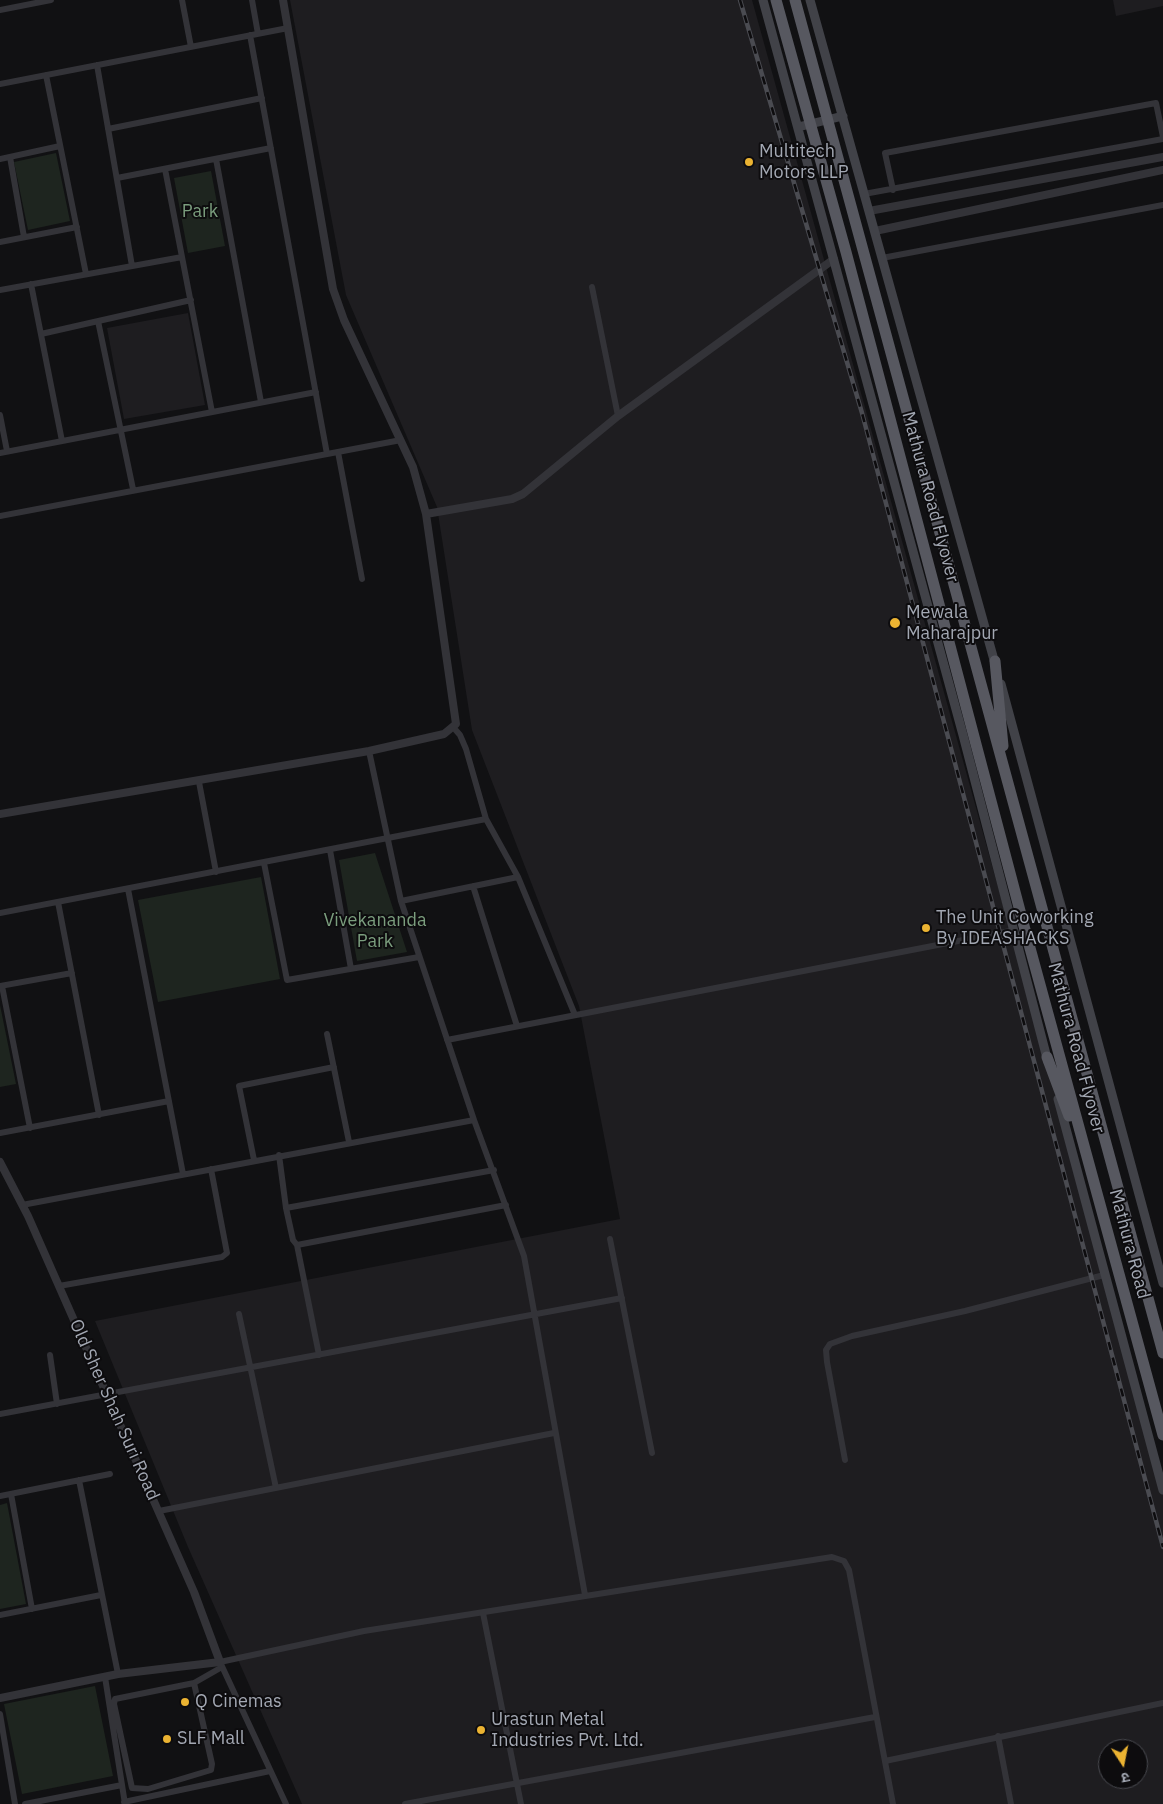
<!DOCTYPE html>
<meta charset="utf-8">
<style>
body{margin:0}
#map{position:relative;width:1163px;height:1804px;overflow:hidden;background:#111113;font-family:"IBM Plex Sans","Noto Sans Devanagari",sans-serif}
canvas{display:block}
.north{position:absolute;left:1098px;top:1739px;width:50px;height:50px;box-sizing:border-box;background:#0d0c0e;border:1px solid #494a50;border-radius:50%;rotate:169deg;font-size:14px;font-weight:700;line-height:20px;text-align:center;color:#a3a8b3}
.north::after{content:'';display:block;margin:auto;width:18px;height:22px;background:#ebb332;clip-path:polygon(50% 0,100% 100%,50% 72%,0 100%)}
</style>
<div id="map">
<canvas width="1163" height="1804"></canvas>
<div class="north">उ</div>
</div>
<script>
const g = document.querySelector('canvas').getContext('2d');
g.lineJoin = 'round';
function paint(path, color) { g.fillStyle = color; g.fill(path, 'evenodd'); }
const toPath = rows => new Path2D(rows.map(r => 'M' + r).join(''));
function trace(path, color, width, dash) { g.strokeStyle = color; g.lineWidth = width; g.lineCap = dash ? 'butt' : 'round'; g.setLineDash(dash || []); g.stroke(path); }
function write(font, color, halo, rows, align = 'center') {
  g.font = font + ' "IBM Plex Sans",sans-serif'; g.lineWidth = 4; g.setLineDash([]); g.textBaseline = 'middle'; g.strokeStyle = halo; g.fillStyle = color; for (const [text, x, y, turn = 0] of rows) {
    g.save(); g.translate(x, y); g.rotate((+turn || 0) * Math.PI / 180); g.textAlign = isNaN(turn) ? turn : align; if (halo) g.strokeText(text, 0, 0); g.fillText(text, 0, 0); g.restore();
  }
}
const built = toPath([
 [290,0,752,0,1163,1482,1163,1804,302,1804,188,1547,95,1321,620,1219,579,1006,472,730,437,507,346,295],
 [1108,1749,1138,1749,1138,1779,1108,1779],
 [1113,0,1163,0,1163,6,1116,16],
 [188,313,205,405,124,419,107,328]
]);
const green = toPath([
 [56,153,70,221,28,230,14,162],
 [211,171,225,246,188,253,174,178],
 [375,853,407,952,357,961,339,860],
 [261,877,280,979,158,1002,138,900],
 [0,1005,16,1084,0,1087],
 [7,1503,26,1604,0,1609,0,1505],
 [95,1686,113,1776,22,1794,4,1704]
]);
const minor = toPath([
 [182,0,191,47],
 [252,0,258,34],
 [0,10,51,0],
 [250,35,327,454],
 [97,65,132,266],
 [46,75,86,274],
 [0,84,288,28],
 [108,129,262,98],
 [10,157,24,237],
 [0,159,60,146],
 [216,159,261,402],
 [165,169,212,412],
 [117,178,271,148],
 [893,190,885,153,1156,103,1163,137],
 [864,194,1163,139],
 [0,242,77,227],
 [882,258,1163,205],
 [31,284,62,441],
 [592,287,618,416],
 [0,290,182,257],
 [98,321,133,489],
 [41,334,191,300],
 [0,415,7,451],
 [338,452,362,579],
 [0,453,316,392],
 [0,516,401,440],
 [453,727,460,735,466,749,486,819,518,877,575,1015],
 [199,782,216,872],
 [330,850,351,969],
 [264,863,287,980,419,957],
 [473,886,517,1026],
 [128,889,183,1174],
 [401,901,518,877],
 [58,902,99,1115],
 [0,913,486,819],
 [0,986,72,973],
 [2,986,30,1128],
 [327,1034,349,1142],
 [447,1040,1015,930],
 [474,1120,524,1256,585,1595],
 [0,1133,169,1101],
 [279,1155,286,1208,293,1240,297,1245,319,1355],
 [254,1160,239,1086,334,1067],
 [22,1205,474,1120,401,901,369,751],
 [286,1208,494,1170],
 [610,1239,652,1453],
 [297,1245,506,1205],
 [59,1286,222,1257,227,1253,211,1169],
 [239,1314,276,1488],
 [50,1355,57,1404],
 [0,1414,622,1298],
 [845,1460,827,1362,826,1350,830,1344,852,1336,965,1311,1104,1275],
 [79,1480,118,1674],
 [11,1494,32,1609],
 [0,1496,110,1474],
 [159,1511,554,1433],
 [483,1613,521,1804],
 [0,1615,101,1595],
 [105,1677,125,1804],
 [194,1683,212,1764,211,1770,148,1789,132,1788,114,1704,115,1699,194,1683,222,1667],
 [0,1714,15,1804],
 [998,1736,1011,1804],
 [885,1761,1163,1703],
 [124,1802,270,1771],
 [25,1804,122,1785],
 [286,1804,220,1662,364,1631,832,1557,844,1561,849,1570,893,1804],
 [405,1804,875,1717]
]);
const tertiary = toPath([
 [869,211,1163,157],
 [875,231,1163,170],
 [426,514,512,499,523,494,618,416,834,259],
 [0,814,369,751,444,734,456,724,426,514,413,467,344,320,333,289,283,0],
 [0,1162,28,1216,107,1395,194,1592,220,1662,118,1674,0,1698]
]);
const secondary = toPath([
 [763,0,963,735,1048,1062],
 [810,0,996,667],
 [798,127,843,116],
 [1001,684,1163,1283],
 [1058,1099,1163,1490]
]);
const trunk = toPath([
 [776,0,846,252,1024,926,1163,1435],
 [795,0,1163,1353],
 [995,661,1003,746],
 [1047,1057,1069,1116]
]);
const rail = toPath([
 [740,0,862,413,1163,1547]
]);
const markers = [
 [749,162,5,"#ebb332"],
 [895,623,6,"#ebb332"],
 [926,928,5,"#ebb332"],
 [185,1702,5,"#ebb332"],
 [481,1730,5,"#ebb332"],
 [167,1739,5,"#ebb332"]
];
const poiNames = [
 ["Multitech",759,152],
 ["Motors LLP",759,173],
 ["Mewala",906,613],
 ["Maharajpur",906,634],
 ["The Unit Coworking",936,918],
 ["By IDEASHACKS",936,939],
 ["Q Cinemas",195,1702],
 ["Urastun Metal",491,1720],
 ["Industries Pvt. Ltd.",491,1741],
 ["SLF Mall",177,1739]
];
const parkNames = [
 ["Park",200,212],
 ["Vivekananda",375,921],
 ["Park",375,942]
];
const streetNames = [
 ["Mathura Road Flyover",930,497,75],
 ["Mathura Road Flyover",1076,1048,75],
 ["Mathura Road",1129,1244,75],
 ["Old Sher Shah Suri Road",114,1410,66]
];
paint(built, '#1e1d20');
paint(green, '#1e251f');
trace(minor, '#333338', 6);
trace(tertiary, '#333338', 8);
trace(secondary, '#414248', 9);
trace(trunk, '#575860', 11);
trace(rail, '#4a4b51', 4.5);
trace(rail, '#0d0c0e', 2.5, [8]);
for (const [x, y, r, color] of markers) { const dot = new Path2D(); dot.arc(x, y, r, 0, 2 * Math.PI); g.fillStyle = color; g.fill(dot); trace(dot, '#0d0c0e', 2); }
write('18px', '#a3a8b3', '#0d0c0e', poiNames, 'left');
write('18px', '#7b9e7e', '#0d0c0e', parkNames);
write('18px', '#a3a8b3', '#0d0c0e', streetNames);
</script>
